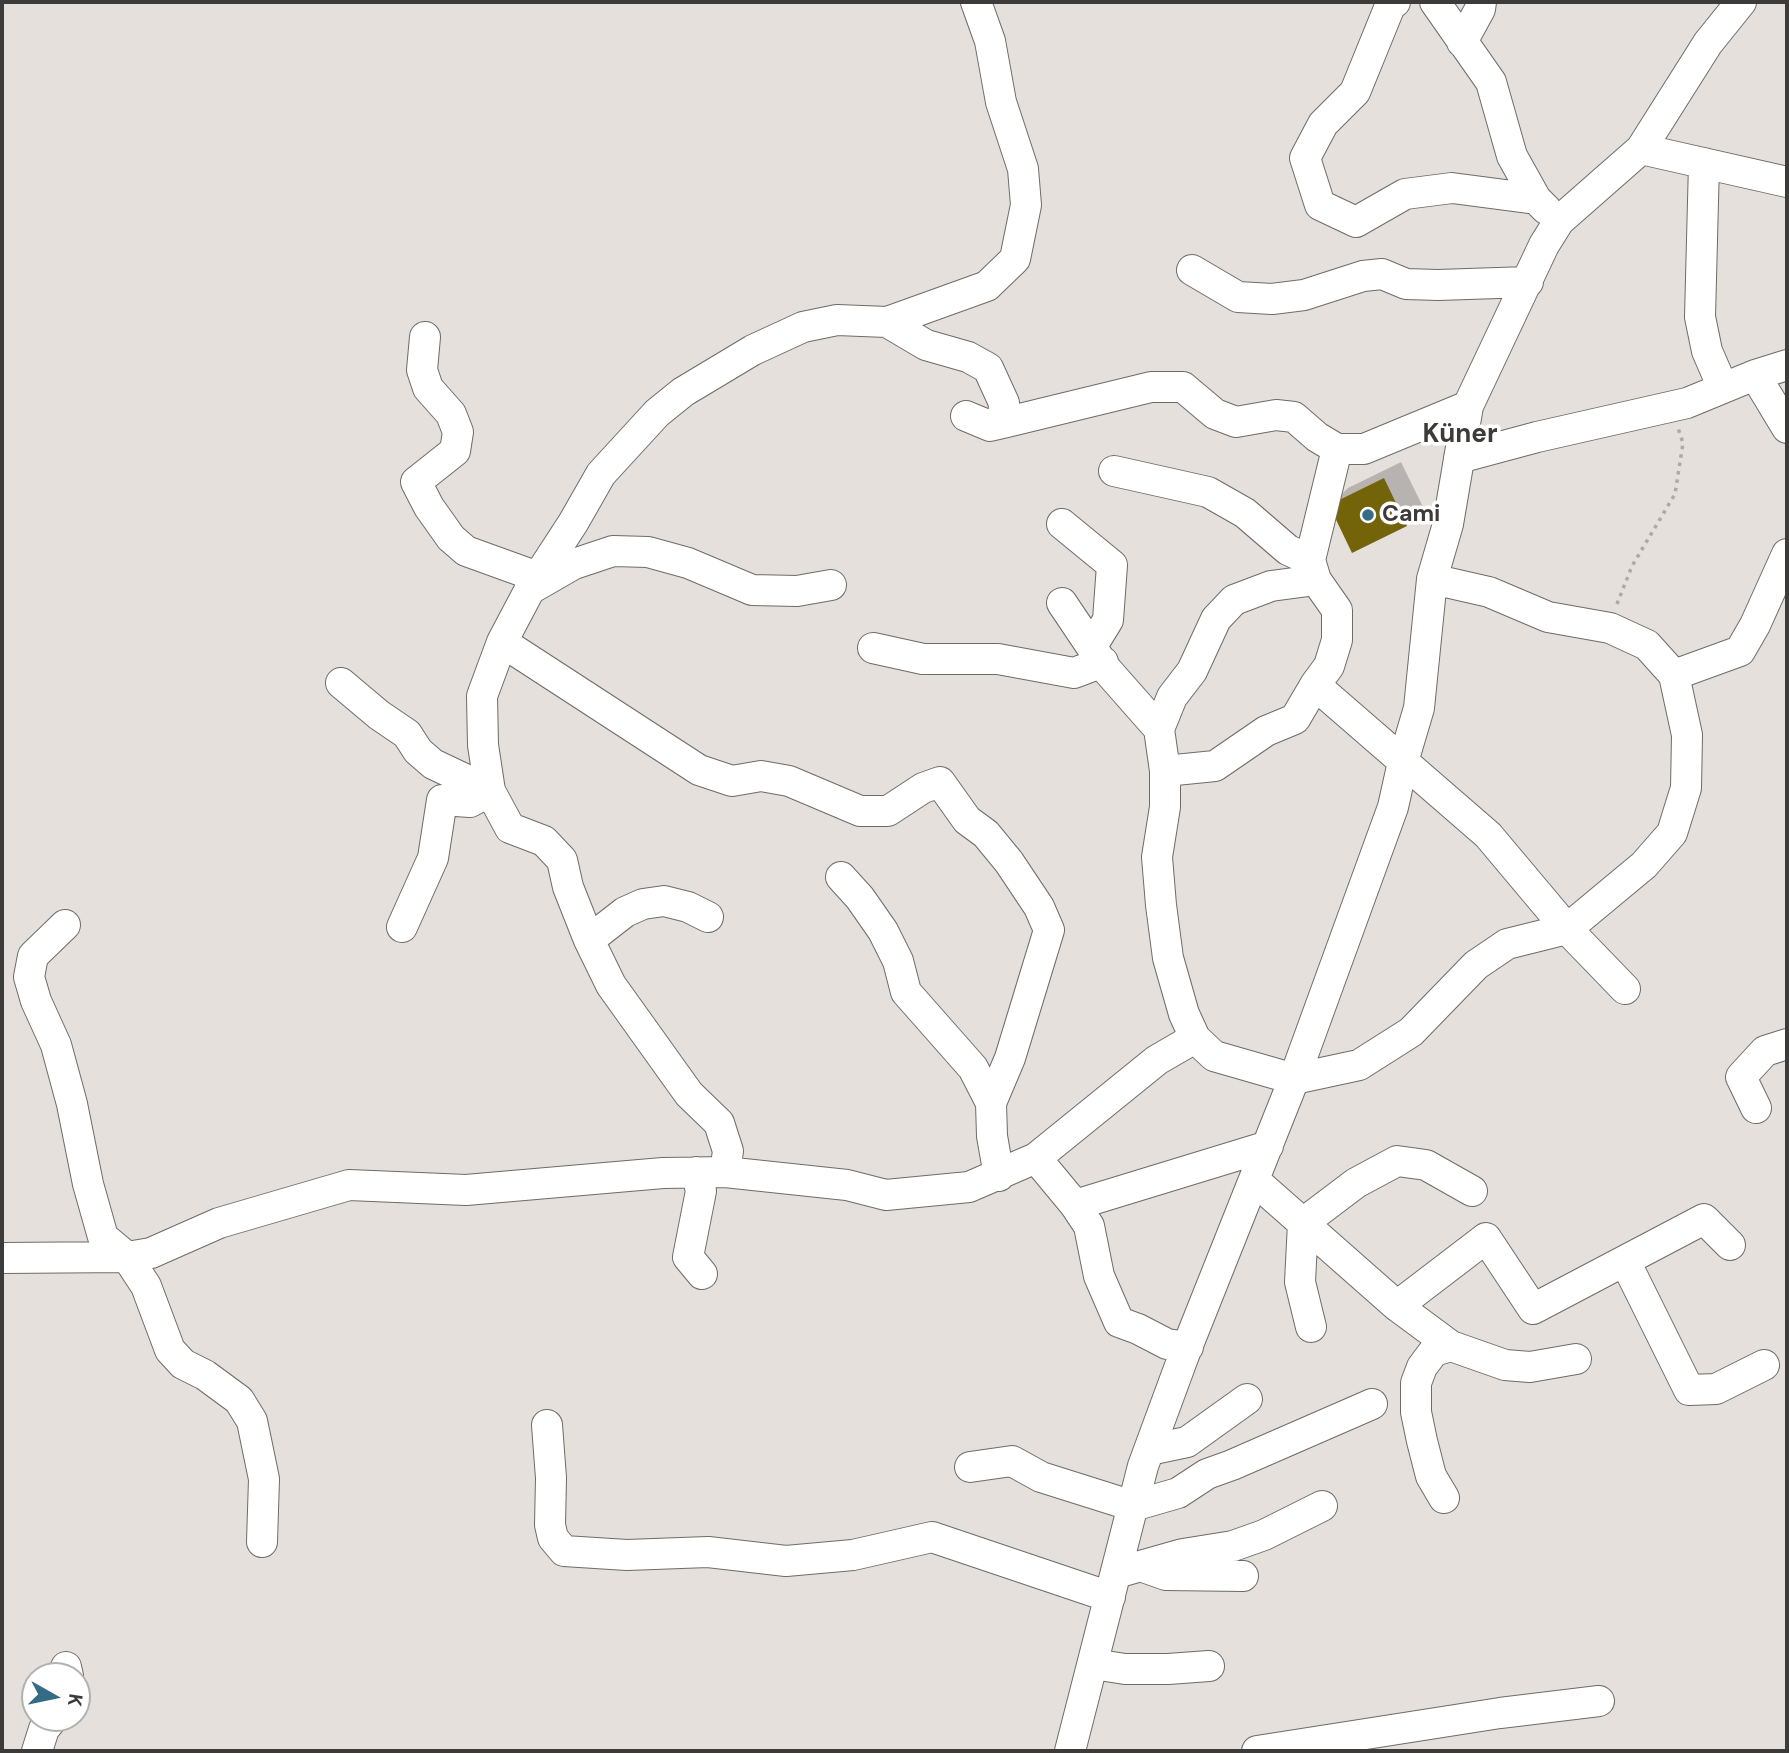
<!DOCTYPE html>
<meta charset="utf-8">
<style>
body{margin:0}
#map{position:relative;width:1789px;height:1753px;overflow:hidden;background:#e5e0dc;font-family:"DM Sans",sans-serif}
canvas{display:block}
.frame{position:absolute;inset:0;border:4px solid #3d3b39;pointer-events:none}
.north{position:absolute;left:21px;top:1662px;width:70px;height:70px;box-sizing:border-box;background:#fff;border:2px solid #b1b1b0;border-radius:50%;rotate:99deg;font-size:19px;font-weight:700;line-height:28px;text-align:center;color:#3d3b39}
.north::after{content:'';display:block;margin:auto;width:24px;height:32px;background:#346c86;clip-path:polygon(50% 0,100% 100%,50% 72%,0 100%)}
</style>
<div id="map">
<canvas width="1789" height="1753"></canvas>
<div class="frame"></div>
<div class="north">K</div>
</div>
<script>
const g = document.querySelector('canvas').getContext('2d');
g.lineJoin = 'round';
function paint(path, color) { g.fillStyle = color; g.fill(path, 'evenodd'); }
const toPath = rows => new Path2D(rows.map(r => 'M' + r).join(''));
function trace(path, color, width, dash) { g.strokeStyle = color; g.lineWidth = width; g.lineCap = dash ? 'butt' : 'round'; g.setLineDash(dash || []); g.stroke(path); }
function write(font, color, halo, rows, align = 'center') {
  g.font = font + ' "DM Sans",sans-serif'; g.lineWidth = 7; g.setLineDash([]); g.textBaseline = 'middle'; g.strokeStyle = halo; g.fillStyle = color; for (const [text, x, y, turn = 0] of rows) {
    g.save(); g.translate(x, y); g.rotate((+turn || 0) * Math.PI / 180); g.textAlign = isNaN(turn) ? turn : align; if (halo) g.strokeText(text, 0, 0); g.fillText(text, 0, 0); g.restore();
  }
}
const shadow = toPath([
 [1401,462,1423,507,1406,524,1353,550,1331,505,1348,488]
]);
const building = toPath([
 [1384,478,1407,526,1352,553,1329,505]
]);
const path = toPath([
 [1617,604,1632,566,1675,494,1683,443,1678,428]
]);
const minor = toPath([
 [1395,2,1390,6,1355,92,1323,124,1305,158,1320,205,1356,222,1405,194,1452,188,1536,199],
 [1435,2,1491,82,1512,156,1536,199,1546,209],
 [1462,42,1480,9,1481,2],
 [1641,149,1787,182],
 [1704,163,1700,317,1707,351,1723,388],
 [1192,270,1238,297,1272,299,1304,295,1363,276,1382,274,1406,284,1438,285,1528,282],
 [887,322,926,345,968,357,988,368,1004,403,1003,423,990,426,966,416],
 [425,337,422,370,428,388,451,414,458,432,455,451,416,482,429,507,451,538,466,551,538,577],
 [1755,375,1787,428],
 [1003,423,1151,387,1183,387,1215,414,1236,422,1276,415,1294,417,1317,437,1337,449,1364,449,1468,406],
 [1337,449,1310,560,1316,580,1337,610,1337,640,1329,666,1315,685,1488,835,1567,929,1625,989],
 [1459,458,1537,437,1687,403,1755,375,1787,365],
 [1114,471,1208,492,1245,513,1288,550,1310,560],
 [1062,524,1112,565,1108,620,1092,646],
 [534,587,574,564,613,551,648,552,688,563,752,590,797,591,831,585],
 [1062,603,1107,670,1159,729,1165,771,1165,807,1157,857,1161,905,1168,958,1184,1014,1195,1038,1214,1056,1294,1079,1359,1065,1411,1032,1476,965,1507,944,1567,929,1644,865,1672,833,1686,788,1687,735,1674,675,1647,645,1610,628,1548,617,1489,592,1432,579],
 [502,642,699,770,732,781,761,776,789,781,860,811,888,811,923,788,940,782,967,820,986,834,1009,862,1039,907,1049,930,1010,1058,991,1103,992,1136,999,1176],
 [873,648,923,659,998,659,1074,673,1103,662],
 [1674,675,1740,651,1755,625,1787,554],
 [341,683,379,715,407,734,418,751,433,764,490,791],
 [1159,729,1172,697,1192,671,1216,619,1234,600,1271,586,1316,580],
 [1165,771,1215,766,1266,731,1295,719,1315,685],
 [841,877,860,898,883,931,898,961,906,992,973,1068,991,1103],
 [65,925,33,956,29,977,36,1001,56,1045,72,1104,88,1184,103,1237,127,1257,146,1286,170,1350,183,1364,205,1375,239,1400,252,1421,264,1479,262,1542],
 [402,927,433,858,442,800,470,802,490,791],
 [589,940,625,912,643,904,664,901,688,907,708,917],
 [1756,1108,1741,1077,1765,1051,1787,1044],
 [1036,1158,1075,1205,1089,1226,1099,1276,1119,1322,1138,1329,1167,1344,1188,1347],
 [696,1172,701,1191,688,1257,702,1274],
 [725,1172,728,1151,719,1123,689,1094,611,985,589,940,568,887,562,860,544,841,510,828,490,791,483,745,482,696,502,642,530,589,573,523,601,474,657,413,683,392,753,350,803,327,837,320,887,322,987,286,1015,259,1026,205,1023,169,1001,102,990,41,976,2],
 [1254,1180,1397,1306,1451,1346,1505,1365,1530,1367,1576,1359],
 [1075,1205,1268,1146],
 [2,1258,127,1257,151,1253,219,1223,349,1185,466,1190,663,1173,725,1172,847,1185,886,1195,969,1187,1036,1158,1157,1060,1195,1038],
 [1625,1261,1689,1390,1716,1389,1764,1365],
 [1397,1306,1486,1238,1533,1309,1704,1219,1730,1245],
 [1311,1327,1300,1282,1303,1223,1356,1183,1397,1161,1426,1165,1472,1191],
 [547,1425,551,1478,550,1525,553,1538,564,1551,627,1555,708,1552,786,1561,853,1555,932,1537,1110,1597],
 [1149,1450,1187,1442,1247,1399],
 [970,1467,1012,1461,1041,1477,1133,1506,1178,1493,1207,1474,1232,1465,1372,1404],
 [1444,1498,1431,1476,1422,1441,1416,1412,1416,1383,1422,1367,1434,1351,1451,1346],
 [1146,1568,1166,1575,1243,1576],
 [1116,1573,1183,1554,1233,1546,1264,1535,1322,1506],
 [1093,1664,1125,1669,1168,1669,1209,1666],
 [66,1667,68,1676],
 [37,1751,44,1729,53,1718],
 [1070,1751,1143,1466,1184,1355,1294,1079,1393,807,1403,762,1419,708,1432,579,1448,524,1468,406,1544,245,1559,221,1641,149,1708,43,1741,2],
 [1257,1751,1500,1713,1599,1701]
]);
const markers = [
 [1368,515,7,"#346c86"]
];
const poiNames = [
 ["Cami",1382,515]
];
const quarterNames = [
 ["Küner",1460,435]
];
paint(shadow, '#0003');
paint(building, '#736309');
trace(minor, '#6f6b67', 32);
trace(path, '#ada9a5', 3.5, [3.5, 5]);
trace(minor, '#fff', 30);
for (const [x, y, r, color] of markers) { const dot = new Path2D(); dot.arc(x, y, r, 0, 2 * Math.PI); g.fillStyle = color; g.fill(dot); trace(dot, '#fff', 2.5); }
write('bold 23px', '#3d3b39', '#fff', poiNames, 'left');
write('bold 26px', '#3d3b39', '#fff', quarterNames);
</script>
